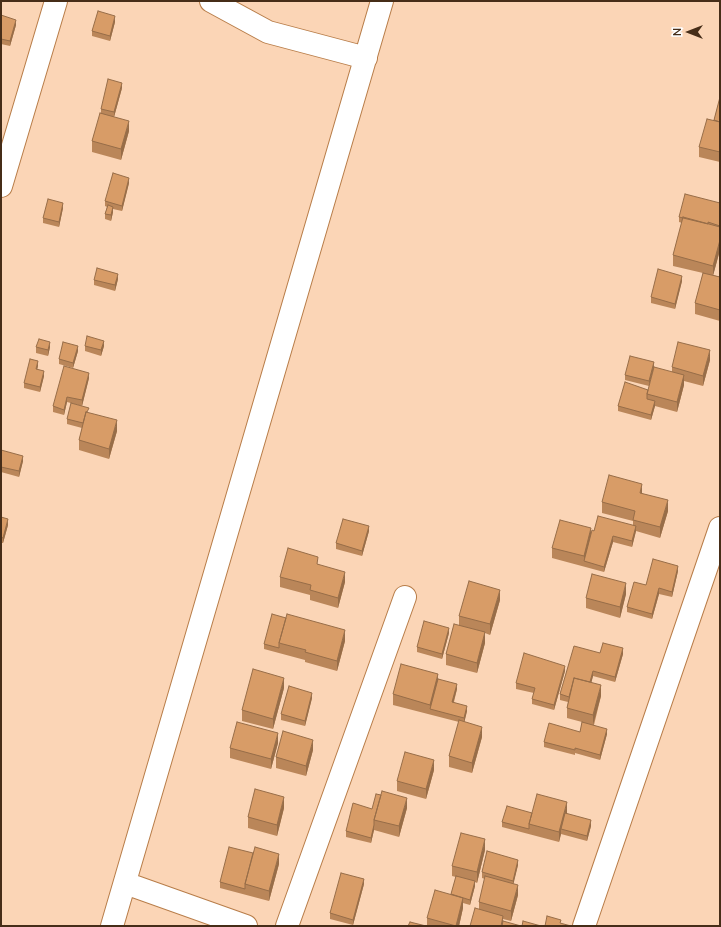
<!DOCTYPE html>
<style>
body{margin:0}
#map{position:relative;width:721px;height:927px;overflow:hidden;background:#fbd5b6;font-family:Lato,sans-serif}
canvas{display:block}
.frame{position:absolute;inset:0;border:2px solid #462d18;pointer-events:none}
.north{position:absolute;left:669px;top:12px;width:40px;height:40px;-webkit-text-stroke:3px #fefefe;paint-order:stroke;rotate:270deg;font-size:11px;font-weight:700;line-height:16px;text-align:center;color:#462d18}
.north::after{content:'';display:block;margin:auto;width:14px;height:18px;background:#462d18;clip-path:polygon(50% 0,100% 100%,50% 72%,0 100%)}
</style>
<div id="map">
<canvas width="721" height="927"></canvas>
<div class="frame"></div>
<div class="north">N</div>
</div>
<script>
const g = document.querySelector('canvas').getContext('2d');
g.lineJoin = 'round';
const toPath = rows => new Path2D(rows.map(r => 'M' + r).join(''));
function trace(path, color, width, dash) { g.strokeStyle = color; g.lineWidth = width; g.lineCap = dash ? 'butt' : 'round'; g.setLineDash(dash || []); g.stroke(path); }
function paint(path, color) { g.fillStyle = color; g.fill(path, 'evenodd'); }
const minor = toPath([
 [211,1,268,32,366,58],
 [1,186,56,1],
 [125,883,246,926],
 [112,926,382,1],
 [287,926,405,597],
 [584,926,720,528]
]);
const wall = toPath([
 [1,15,16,25,10,46,1,44],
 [115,22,110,41,92,36,92,31],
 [122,88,114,117,129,131,121,160,92,152,92,141,101,113,101,109],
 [720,97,720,162,699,157,699,147,714,120],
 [129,183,122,211,113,209,113,212,111,221,105,219,105,214,107,207,105,206,105,201],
 [720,203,720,250,713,275,720,277,720,321,695,314,695,303,703,273,673,266,673,255,682,223,679,222,679,217],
 [63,208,59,227,43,223,43,218],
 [118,279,115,291,94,285,94,280],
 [682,281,675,309,651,303,651,297],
 [85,346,104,346,101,356,85,351],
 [36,347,50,347,48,356,36,353],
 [78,351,73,368,59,364,59,359],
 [710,360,703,386,684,381,684,385,677,412,655,406,651,420,618,411,618,406,648,390,672,372,672,367],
 [654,362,649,386,625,380,625,375],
 [38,366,37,369,44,376,40,392,24,388,24,383],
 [89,378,82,406,67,402,64,415,53,412,53,406],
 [89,413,117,431,109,459,79,450,79,440,82,428,67,424,67,419],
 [1,450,23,461,19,477,1,472],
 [642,493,668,511,660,538,636,531,632,547,613,542,604,572,552,558,552,548,594,531,633,525,633,521,602,513,602,502],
 [1,517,8,525,3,543,1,543],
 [369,531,362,556,336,549,336,543],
 [318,564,345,582,338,608,310,600,310,595,280,587,280,577],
 [678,571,672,597,659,594,652,619,627,612,627,607],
 [626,594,620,618,586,608,586,598],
 [500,600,490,635,485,633,485,643,477,673,446,665,446,654,459,625,459,616],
 [449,633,442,659,417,652,417,647],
 [345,641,337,671,305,662,305,660,264,649,264,644],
 [600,653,623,654,615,682,593,676,591,683,601,696,594,725,607,734,600,760,575,753,575,755,544,747,544,742,580,732,582,722,567,718,567,708,568,702,560,700,560,694],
 [565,671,554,710,532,704,532,699,534,693,516,689,516,683],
 [438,679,457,689,454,702,467,711,464,722,482,737,472,773,449,767,449,756,459,722,393,705,393,694],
 [284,688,273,729,242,721,242,710],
 [312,698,305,726,281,720,281,714],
 [278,743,271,769,230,758,230,748],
 [313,750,306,776,276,768,276,757],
 [434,770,426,799,397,791,397,781],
 [284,808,277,836,248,828,248,817],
 [407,808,399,837,374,830,371,843,346,837,346,831,372,809],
 [532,813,567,813,567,814,591,826,587,841,561,834,559,842,502,827,502,822],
 [485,850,477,883,475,882,475,886,470,905,463,903,463,908,459,926,427,926,427,918,451,894,456,877,452,876,452,866],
 [279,864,269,901,220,888,220,882],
 [518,865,513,884,518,895,511,921,503,919,503,921,470,926,479,910,479,902,485,879,482,878,482,872],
 [364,884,353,925,330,919,330,913]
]);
const shadedWall = toPath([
 [115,16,115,22,110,41,110,36],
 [16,20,16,25,10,46,10,41],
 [122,83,122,88,114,117,114,112],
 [129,121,129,131,121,160,121,149],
 [129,178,129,183,122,211,122,206],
 [63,203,63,208,59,227,59,222],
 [113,207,113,212,111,221,111,215],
 [720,240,720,250,713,276,713,266],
 [118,274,118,279,115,291,115,285],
 [682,276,682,281,675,309,675,304],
 [104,341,104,346,101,356,101,350],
 [50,342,50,347,48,356,48,350],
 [78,346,78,351,73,368,73,363],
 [710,350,710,360,703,386,703,376],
 [38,361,38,366,36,374,36,369],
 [654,362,654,368,649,386,649,381],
 [44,371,44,376,40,392,40,387],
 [89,373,89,378,82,406,82,400],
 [684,375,684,385,677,412,677,402],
 [67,397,67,402,64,415,64,410],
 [655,401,655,406,651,420,651,415],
 [117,420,117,431,109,459,109,449],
 [23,456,23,461,19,477,19,471],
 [642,484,642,494,640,493],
 [668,500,668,511,660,538,660,527],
 [8,519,8,525,3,543,3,538],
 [369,526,369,531,362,556,362,551],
 [636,526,636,531,632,547,632,541],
 [591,528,591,538,584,561,584,556],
 [613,536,613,542,604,572,604,567],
 [678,566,678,571,672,597,672,592],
 [345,572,345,582,338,608,338,598],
 [626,583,626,594,620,618,620,607],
 [659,588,659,594,652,619,652,614],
 [500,590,500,600,490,635,490,624],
 [449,628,449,633,442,659,442,654],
 [345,630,345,641,337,671,337,661],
 [485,632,485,643,477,673,477,663],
 [623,648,623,654,615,682,615,677],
 [565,666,565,671,554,710,554,705],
 [593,671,593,676,589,692,589,687],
 [438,674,438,684,430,709,430,715,430,705],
 [284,678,284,688,273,729,273,719],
 [457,684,457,689,452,707,452,702],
 [601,685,601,696,593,725,593,715],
 [312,693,312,698,305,726,305,721],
 [467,706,467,711,464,724,464,718],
 [482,727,482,737,472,773,472,763],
 [607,729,607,734,600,760,600,755],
 [278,733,278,743,271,769,271,759],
 [313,740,313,750,306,776,306,766],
 [434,760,434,770,426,799,426,789],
 [284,797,284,808,277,836,277,825],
 [407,798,407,808,399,837,399,826],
 [567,802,567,813,563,829,561,829,561,834,559,842,559,832],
 [591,820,591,826,587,841,587,836],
 [374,825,374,830,371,843,371,838],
 [485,839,485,850,477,883,477,872],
 [279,854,279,864,269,901,269,891],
 [518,860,518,865,513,886,513,881],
 [364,879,364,884,353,925,353,920],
 [475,881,475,886,470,905,470,900],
 [518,885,518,895,511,921,511,911],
 [463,898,463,908,459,926,456,926],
 [503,916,503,926,501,926]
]);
const building = toPath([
 [98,11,115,16,110,36,92,31,98,11],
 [1,15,16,20,10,41,1,39,1,15],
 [108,79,122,83,114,112,101,109,108,79],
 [720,97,720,122,714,120,720,97],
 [100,113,129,121,121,149,92,141,100,113],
 [707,119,720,122,720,152,699,147,707,119],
 [113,173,129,178,122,206,105,201,113,173],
 [685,194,720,203,720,226,708,222,708,224,679,217,685,194],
 [48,199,63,203,59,222,43,218,48,199],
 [108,205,113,207,111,215,105,214,108,205],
 [683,217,720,227,720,240,713,266,673,255,683,217],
 [97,268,118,274,115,285,94,280,97,268],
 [658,269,682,276,675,304,651,297,658,269],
 [703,273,720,277,720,310,695,303,703,273],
 [87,336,104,341,101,350,85,346,87,336],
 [39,339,50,342,48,350,36,347,39,339],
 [63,342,78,346,73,363,59,359,63,342],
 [678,342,710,350,703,376,672,367,678,342],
 [630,356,654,362,649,381,625,375,630,356],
 [30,359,38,361,36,369,44,371,40,387,24,383,30,359],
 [64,366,89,373,82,400,67,397,64,410,53,406,64,366],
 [654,367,684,375,677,402,647,394,654,367],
 [625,382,648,390,647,394,647,399,655,401,651,415,618,406,625,382],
 [71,403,89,408,87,412,86,412,83,423,67,419,71,403],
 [86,412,117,420,109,449,79,440,86,412],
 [1,450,23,456,19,471,1,467,1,450],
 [609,475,642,484,640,493,668,500,660,527,633,520,635,511,602,502,609,475],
 [598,516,636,526,632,541,613,536,604,567,584,561,592,530,594,531,598,516],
 [1,517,8,519,3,538,1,537,1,517],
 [343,519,369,526,362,551,336,543,343,519],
 [560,520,591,528,584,556,552,548,560,520],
 [288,548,318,557,317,564,345,572,338,598,310,590,311,585,280,577,288,548],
 [653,559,678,566,672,592,659,588,652,614,627,607,634,582,646,585,653,559],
 [592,574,626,583,620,607,586,598,592,574],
 [469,581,500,590,490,624,459,616,469,581],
 [272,614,286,618,279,643,279,648,264,644,272,614],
 [287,614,345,630,337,661,305,652,306,650,279,643,287,614],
 [424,621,449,628,442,654,417,647,424,621],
 [454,624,485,632,477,663,446,654,454,624],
 [603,643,623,648,615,677,593,671,590,682,574,678,569,697,560,694,574,646,600,653,603,643],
 [524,653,565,666,554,705,532,699,535,688,516,683,524,653],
 [401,664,438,674,430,705,393,694,401,664],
 [253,669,284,678,273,719,242,710,253,669],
 [574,678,601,685,593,715,567,708,574,678],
 [438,679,457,684,452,702,467,706,464,718,430,709,438,679],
 [289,686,312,693,305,721,281,714,289,686],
 [459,720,482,727,472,763,449,756,459,720],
 [237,722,278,733,271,759,230,748,237,722],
 [582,722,607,729,600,755,575,748,575,750,544,742,549,723,580,732,582,722],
 [283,731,313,740,306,766,276,757,283,731],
 [405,752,434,760,426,789,397,781,405,752],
 [255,789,284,797,277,825,248,817,255,789],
 [382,791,407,798,399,826,374,820,382,791],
 [376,794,381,795,374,820,374,825,371,838,346,831,353,803,372,809,376,794],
 [537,794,567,802,559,832,529,824,537,794],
 [507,806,532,813,529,824,529,829,502,822,507,806],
 [565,813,591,820,587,836,561,829,565,813],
 [461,833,485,839,477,872,452,866,461,833],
 [229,847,253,853,245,884,245,889,220,882,229,847],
 [255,847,279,854,269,891,245,884,255,847],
 [487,851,518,860,513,881,482,872,487,851],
 [341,873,364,879,353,920,330,913,341,873],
 [456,876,475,881,470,900,451,894,456,876],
 [485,876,518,885,511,911,479,902,485,876],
 [435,890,463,898,456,926,427,918,435,890],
 [475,908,503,916,501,926,470,926,475,908],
 [547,916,561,920,560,923,571,926,545,926,547,916],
 [503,921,521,926,502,926,503,921],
 [523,921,541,926,522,926,523,921],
 [410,922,426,926,408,926,410,922]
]);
trace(minor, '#b87d49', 24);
trace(minor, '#fff', 22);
paint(wall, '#ba8659');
paint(shadedWall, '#976d48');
paint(building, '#d89c67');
trace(building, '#976d48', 1);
</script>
